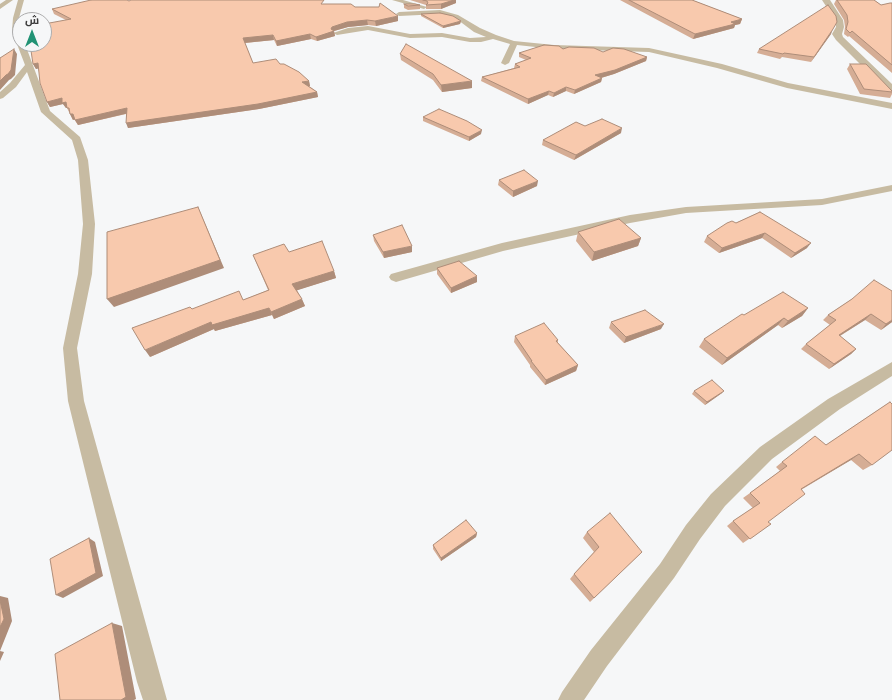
<!DOCTYPE html>
<meta charset="utf-8">
<style>
body{margin:0}
#map{position:relative;width:892px;height:700px;overflow:hidden;background:#f6f7f8;font-family:"Alegreya Sans",Cairo,sans-serif}
canvas{display:block}
.north{position:absolute;left:12px;top:12px;width:40px;height:40px;box-sizing:border-box;background:#f6f7f8;border:1px solid #acacad;border-radius:50%;rotate:0deg;font-size:11px;font-weight:700;line-height:16px;text-align:center;color:#3c3c3c}
.north::after{content:'';display:block;margin:auto;width:14px;height:18px;background:#229375;clip-path:polygon(50% 0,100% 100%,50% 72%,0 100%)}
</style>
<div id="map">
<canvas width="892" height="700"></canvas>
<div class="north">ش</div>
</div>
<script>
const g = document.querySelector('canvas').getContext('2d');
g.lineJoin = 'round';
const toPath = rows => new Path2D(rows.map(r => 'M' + r).join(''));
function paint(path, color) { g.fillStyle = color; g.fill(path, 'evenodd'); }
function trace(path, color, width, dash) { g.strokeStyle = color; g.lineWidth = width; g.lineCap = dash ? 'butt' : 'round'; g.setLineDash(dash || []); g.stroke(path); }
const minor = toPath([
 [6,0,13,0,0,9,0,4,6,0],
 [18,0,24,0,19,18,20,44,25,44,50,111,80,137,88,160,95,224,92,274,77,348,84,401,167,700,143,700,137,682,68,401,63,348,78,274,83,224,78,160,72,140,41,112,27,72,16,87,3,98,0,99,0,92,10,83,25,65,12,31,13,18,18,0],
 [392,0,403,0,427,7,424,9,392,0],
 [440,10,458,15,480,28,496,35,514,41,554,45,649,48,722,64,788,83,892,103,892,109,787,88,717,68,649,52,554,49,517,45,509,63,505,65,501,63,510,44,493,39,481,42,470,42,442,37,410,38,368,30,337,35,333,33,348,28,368,26,410,34,442,33,470,38,486,37,474,32,454,17,440,14,399,16,396,14,399,12,440,10],
 [892,185,892,191,822,205,686,213,630,223,503,251,396,282,391,280,389,277,391,274,502,243,630,215,686,207,822,199,892,185],
 [892,362,892,376,840,409,772,459,725,506,700,539,674,578,607,666,584,700,558,700,562,692,591,650,660,564,686,525,711,494,760,447,828,399,892,362]
]);
const tertiary = toPath([
 [822,0,830,0,843,20,844,27,842,34,843,37,892,84,892,93,888,92,836,40,832,34,836,27,835,20,822,0]
]);
const wall = toPath([
 [410,0,456,0,456,3,441,9,426,9,426,5],
 [620,0,692,0,742,19,740,24,735,25,734,28,693,39],
 [835,0,874,0,881,5,892,3,892,73,849,36,848,37,844,34,845,27,844,20,834,4,836,0],
 [129,1,324,4,355,7,398,21,376,26,368,25,348,27,334,31,335,36,317,41,311,39,277,46,274,40,245,43,253,63,280,64,309,81,310,86,309,86,317,92,318,97,259,109,128,128,126,114,78,125,74,119,73,120,67,108,66,108,63,104,50,107,47,102,38,68,36,69,33,64,66,20,54,14,52,9],
 [404,4,420,5,420,9,408,10,404,8],
 [421,14,461,21,460,24,443,28,421,16],
 [831,34,811,62,782,57,780,59,757,53,759,49],
 [563,49,647,57,646,61,614,74,601,78,602,78,601,82,574,94,566,91,553,97,548,95,528,104,481,81,482,77,514,68,515,64,526,60,519,57,519,53],
 [400,54,472,88,442,92,433,80,401,60],
 [850,64,892,91,892,94,890,98,860,94,847,69],
 [423,117,481,134,469,141,423,121],
 [585,126,621,133,574,160,542,145,543,140],
 [499,180,537,186,513,197,498,185],
 [760,212,807,248,791,258,762,238,719,253,704,242,707,236],
 [578,232,641,238,638,246,592,261,576,241],
 [373,235,412,252,384,258,374,241],
 [289,252,334,271,336,278,297,290,305,306,274,319,272,315,215,331,214,329,150,357,192,309,243,300,268,290,253,255],
 [437,268,477,282,451,293,437,274],
 [852,299,892,322,881,330,865,320,840,336,856,349,851,354,829,369,801,349,806,344,830,325,823,320,828,315],
 [808,308,802,316,782,328,778,325,722,365,699,347,704,339,744,315],
 [611,322,661,329,624,343,609,328],
 [515,336,558,340,558,343,578,365,576,371,545,385,530,367,530,365,514,342],
 [694,391,722,393,705,405,692,394],
 [890,402,872,465,863,470,851,460,801,490,768,522,771,524,743,543,727,526,733,521,753,508,743,498,750,493,780,471,776,467,782,462,826,445],
 [587,532,642,552,590,602,570,579,574,574,594,552,583,538],
 [477,533,476,537,441,561,433,549,433,545]
]);
const shadedWall = toPath([
 [454,0,456,0,456,3,441,9,441,4],
 [398,16,398,21,376,26,375,21],
 [742,19,740,24,735,25,734,28,693,39,695,34,731,22],
 [367,20,368,25,348,27,334,31,335,36,317,41,316,37,332,27,347,22],
 [461,21,460,24,443,28,443,26],
 [833,29,831,34,811,62,814,57],
 [310,34,311,39,277,46,276,41],
 [273,35,274,40,244,43,243,38],
 [14,49,17,54,15,75,11,79,9,80,0,90,0,81],
 [647,57,646,61,614,74,594,80,595,75],
 [38,63,41,68,36,69,33,64],
 [602,78,601,82,574,94,575,90],
 [309,81,310,86,304,87,302,82],
 [472,81,472,88,442,92,441,85],
 [566,87,566,91,553,97,554,93],
 [549,91,548,95,528,104,528,99],
 [317,92,318,97,259,109,128,128,126,123],
 [62,98,66,102,69,108,66,108,63,104,50,107,47,102],
 [127,108,129,113,78,125,75,120],
 [70,114,73,114,76,119,73,120],
 [622,128,621,133,574,160,576,155],
 [482,130,481,134,469,141,469,137],
 [538,181,537,186,513,197,513,191],
 [198,207,224,268,114,307,107,299],
 [765,233,762,238,719,253,722,248],
 [641,238,638,246,592,261,594,252],
 [811,243,807,248,791,258,795,253],
 [412,246,412,252,384,258,383,252],
 [334,271,336,278,295,291,292,284],
 [477,276,477,282,451,293,451,288],
 [302,299,305,306,274,319,271,312],
 [269,308,272,315,215,331,214,329,150,357,145,350,211,322],
 [808,308,802,316,782,328,788,321],
 [871,314,865,320,833,340,839,335],
 [784,318,778,325,722,365,727,358],
 [892,320,892,322,881,330,886,324],
 [664,324,661,329,624,343,626,337],
 [856,349,851,354,829,369,834,364],
 [578,365,576,371,545,385,546,380],
 [724,391,722,393,705,405,707,402],
 [859,454,851,460,793,494,801,489],
 [477,533,476,537,441,561,441,558],
 [89,538,95,542,103,576,63,598,56,595],
 [0,596,8,598,12,621,0,651],
 [112,623,122,626,136,699,134,700,121,700],
 [0,651,4,652,0,661]
]);
const building = toPath([
 [91,0,127,0,129,1,131,0,324,0,321,4,351,4,355,7,379,7,380,3,398,16,375,21,367,20,347,22,332,27,331,29,334,31,316,37,310,34,276,41,273,35,243,38,253,63,276,59,280,64,284,64,299,72,309,81,302,82,317,92,258,104,126,123,127,108,75,120,73,114,70,114,69,108,67,108,66,102,62,103,62,98,47,102,40,83,38,63,33,64,30,44,44,44,44,24,71,19,52,9,91,0],
 [423,0,454,0,441,4,426,5,428,3,427,1,423,0],
 [629,0,692,0,742,19,731,22,735,24,695,34,629,0],
 [837,0,874,0,881,5,890,3,892,3,892,65,852,31,850,33,846,29,848,22,847,15,837,0],
 [404,4,415,4,420,5,408,6,404,4],
 [828,5,836,16,837,22,833,29,814,57,784,53,783,54,759,49,828,5],
 [440,13,453,16,461,21,443,26,421,14,440,13],
 [406,44,472,81,441,85,433,74,400,54,406,44],
 [544,45,559,46,563,49,569,47,594,48,603,52,613,48,624,49,647,57,615,70,595,75,602,78,575,90,566,87,554,93,549,91,528,99,482,77,520,67,515,64,531,58,519,53,544,45],
 [14,49,11,70,8,74,6,75,0,81,0,58,14,49],
 [850,64,866,64,892,91,892,92,864,89,850,64],
 [439,109,467,121,482,130,469,137,423,117,439,109],
 [602,119,622,128,576,155,543,140,576,122,585,126,602,119],
 [524,170,538,181,513,191,499,180,524,170],
 [198,207,220,260,107,299,107,232,198,207],
 [760,212,811,243,795,253,765,233,722,248,707,236,727,223,732,221,736,223,760,212],
 [619,219,641,238,594,252,578,232,619,219],
 [402,225,412,246,383,252,373,235,402,225],
 [322,241,334,271,292,284,302,299,271,312,269,308,212,325,211,322,145,350,132,328,190,307,192,309,239,291,243,300,269,290,253,255,284,244,289,252,322,241],
 [459,261,477,276,451,288,437,268,459,261],
 [874,280,892,291,892,320,886,324,871,314,839,335,856,349,834,364,806,344,836,320,828,315,852,299,874,280],
 [783,292,808,308,788,321,784,318,727,358,704,339,742,314,744,315,783,292],
 [645,310,664,324,626,337,611,322,645,310],
 [544,323,558,340,556,341,578,365,546,380,531,361,532,361,515,336,544,323],
 [712,380,724,391,707,402,694,391,712,380],
 [890,402,892,404,892,450,872,465,859,454,801,489,805,494,768,522,771,524,750,539,733,521,760,503,750,493,787,466,782,462,815,436,826,445,890,402],
 [610,513,642,552,594,598,574,574,599,547,587,532,610,513],
 [466,520,477,533,441,558,433,545,466,520],
 [89,538,96,573,56,595,50,559,89,538],
 [0,600,4,619,0,627,0,600],
 [112,623,126,697,121,700,60,700,55,654,112,623]
]);
paint(minor, '#c7bba2');
paint(tertiary, '#c7bba2');
paint(wall, '#d5ad95');
paint(shadedWall, '#ae8d79');
paint(building, '#f8c9ad');
trace(building, '#ae8d79', 1);
</script>
